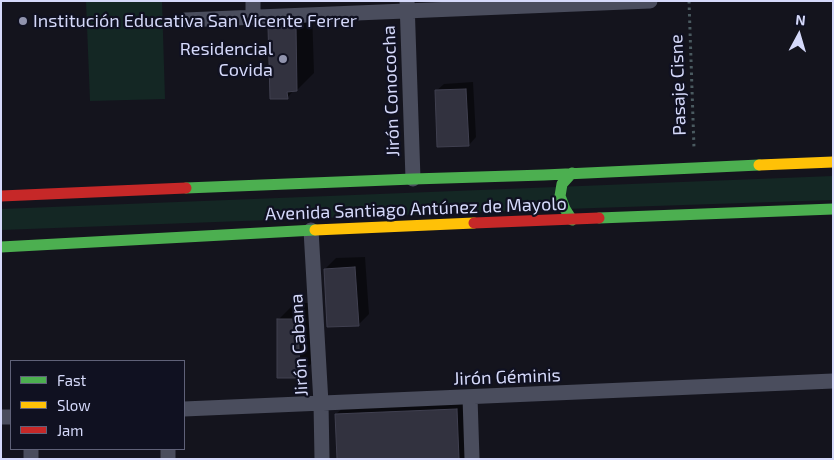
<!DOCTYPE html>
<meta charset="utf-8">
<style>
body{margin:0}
#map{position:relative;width:834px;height:460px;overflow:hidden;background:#14141d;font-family:"Exo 2",sans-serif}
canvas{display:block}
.frame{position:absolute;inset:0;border:2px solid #d5d9fa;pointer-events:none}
.legend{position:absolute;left:10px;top:360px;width:175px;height:90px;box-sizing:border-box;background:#101121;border:1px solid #5f6178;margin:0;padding:6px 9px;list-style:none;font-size:15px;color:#d5d9fa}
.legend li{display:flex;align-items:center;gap:10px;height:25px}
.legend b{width:25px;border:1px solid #5f6178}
.north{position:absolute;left:774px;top:10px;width:50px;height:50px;-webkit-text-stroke:4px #101121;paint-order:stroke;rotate:6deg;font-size:14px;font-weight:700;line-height:20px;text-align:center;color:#d5d9fa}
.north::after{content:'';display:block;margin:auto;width:18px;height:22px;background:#d5d9fa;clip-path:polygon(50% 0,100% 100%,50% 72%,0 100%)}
</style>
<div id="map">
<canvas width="834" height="460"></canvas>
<div class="frame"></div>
<ul class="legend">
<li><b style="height:6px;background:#4caf50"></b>Fast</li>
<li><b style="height:6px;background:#ffc107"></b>Slow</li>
<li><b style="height:6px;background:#c62828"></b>Jam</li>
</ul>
<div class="north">N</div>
</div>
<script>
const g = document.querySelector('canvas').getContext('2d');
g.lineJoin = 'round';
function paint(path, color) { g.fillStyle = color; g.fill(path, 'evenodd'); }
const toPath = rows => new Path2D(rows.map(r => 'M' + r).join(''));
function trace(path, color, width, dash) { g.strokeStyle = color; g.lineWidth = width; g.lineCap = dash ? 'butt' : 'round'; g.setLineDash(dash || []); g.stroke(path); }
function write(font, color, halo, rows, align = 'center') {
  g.font = font + ' "Exo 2",sans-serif'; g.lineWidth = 4.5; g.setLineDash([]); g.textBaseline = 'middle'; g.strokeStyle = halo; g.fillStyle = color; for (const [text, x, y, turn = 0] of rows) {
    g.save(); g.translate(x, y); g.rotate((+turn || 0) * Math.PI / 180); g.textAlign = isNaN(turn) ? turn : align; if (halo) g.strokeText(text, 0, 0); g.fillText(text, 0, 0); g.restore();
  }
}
const green = toPath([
 [86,1,162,1,165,99,90,101],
 [833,176,833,200,565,209,1,230,1,209]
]);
const shadow = toPath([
 [312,10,314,73,297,90,294,90,287,98,270,28,287,11],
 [473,82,476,137,469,145,436,91,444,84],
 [365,257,369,314,358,325,325,269,336,258],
 [295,303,315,303,316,359,299,376,278,320],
 [464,402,466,459,338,459,336,414,344,407]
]);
const building = toPath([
 [268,27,296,27,297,91,287,92,288,99,270,99,268,27],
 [466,89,469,146,437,147,435,90,466,89],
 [355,267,359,326,327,327,324,269,355,267],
 [277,319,298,319,300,378,277,378,277,319],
 [457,409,459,459,337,459,335,414,457,409]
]);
const path = toPath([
 [689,1,694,148]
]);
const street = toPath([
 [253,1,253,17],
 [407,1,413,179],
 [185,20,650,1],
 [311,230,321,403,322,459],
 [470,397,472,459],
 [184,409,833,381],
 [1,417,11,417],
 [31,449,31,459],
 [168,449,168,459]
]);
const fast = toPath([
 [572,173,562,184,560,196,565,209,572,220],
 [186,188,413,179,544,175,759,165],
 [599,218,833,209],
 [1,247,315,230]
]);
const slow = toPath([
 [759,165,833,162],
 [315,230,474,223]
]);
const jam = toPath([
 [1,196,186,188],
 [474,223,599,218]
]);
const markers = [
 [23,21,5,"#9194ad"],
 [283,59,5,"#9194ad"]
];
const poiNames = [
 ["Institución Educativa San Vicente Ferrer",33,21],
 ["Residencial",273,49,"right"],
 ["Covida",273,70,"right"]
];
const streetNames = [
 ["Pasaje Cisne",678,85,-92],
 ["Jirón Conococha",391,91,-92],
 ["Avenida Santiago Antúnez de Mayolo",416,209,-2],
 ["Jirón Cabana",299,345,-93],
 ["Jirón Géminis",507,377,-2]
];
paint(green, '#142724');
paint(shadow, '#0007');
paint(building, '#32323f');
trace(building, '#404050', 1);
trace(path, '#4a5a60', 3, [2.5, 4]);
trace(street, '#4a4d5d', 15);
trace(fast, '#4caf50', 11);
trace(slow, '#ffc107', 11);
trace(jam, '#c62828', 11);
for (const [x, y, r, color] of markers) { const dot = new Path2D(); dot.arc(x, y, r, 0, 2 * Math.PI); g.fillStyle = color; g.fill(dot); trace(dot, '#101121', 2); }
write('18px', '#d5d9fa', '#101121', poiNames, 'left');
write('18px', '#d5d9fa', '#101121', streetNames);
</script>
